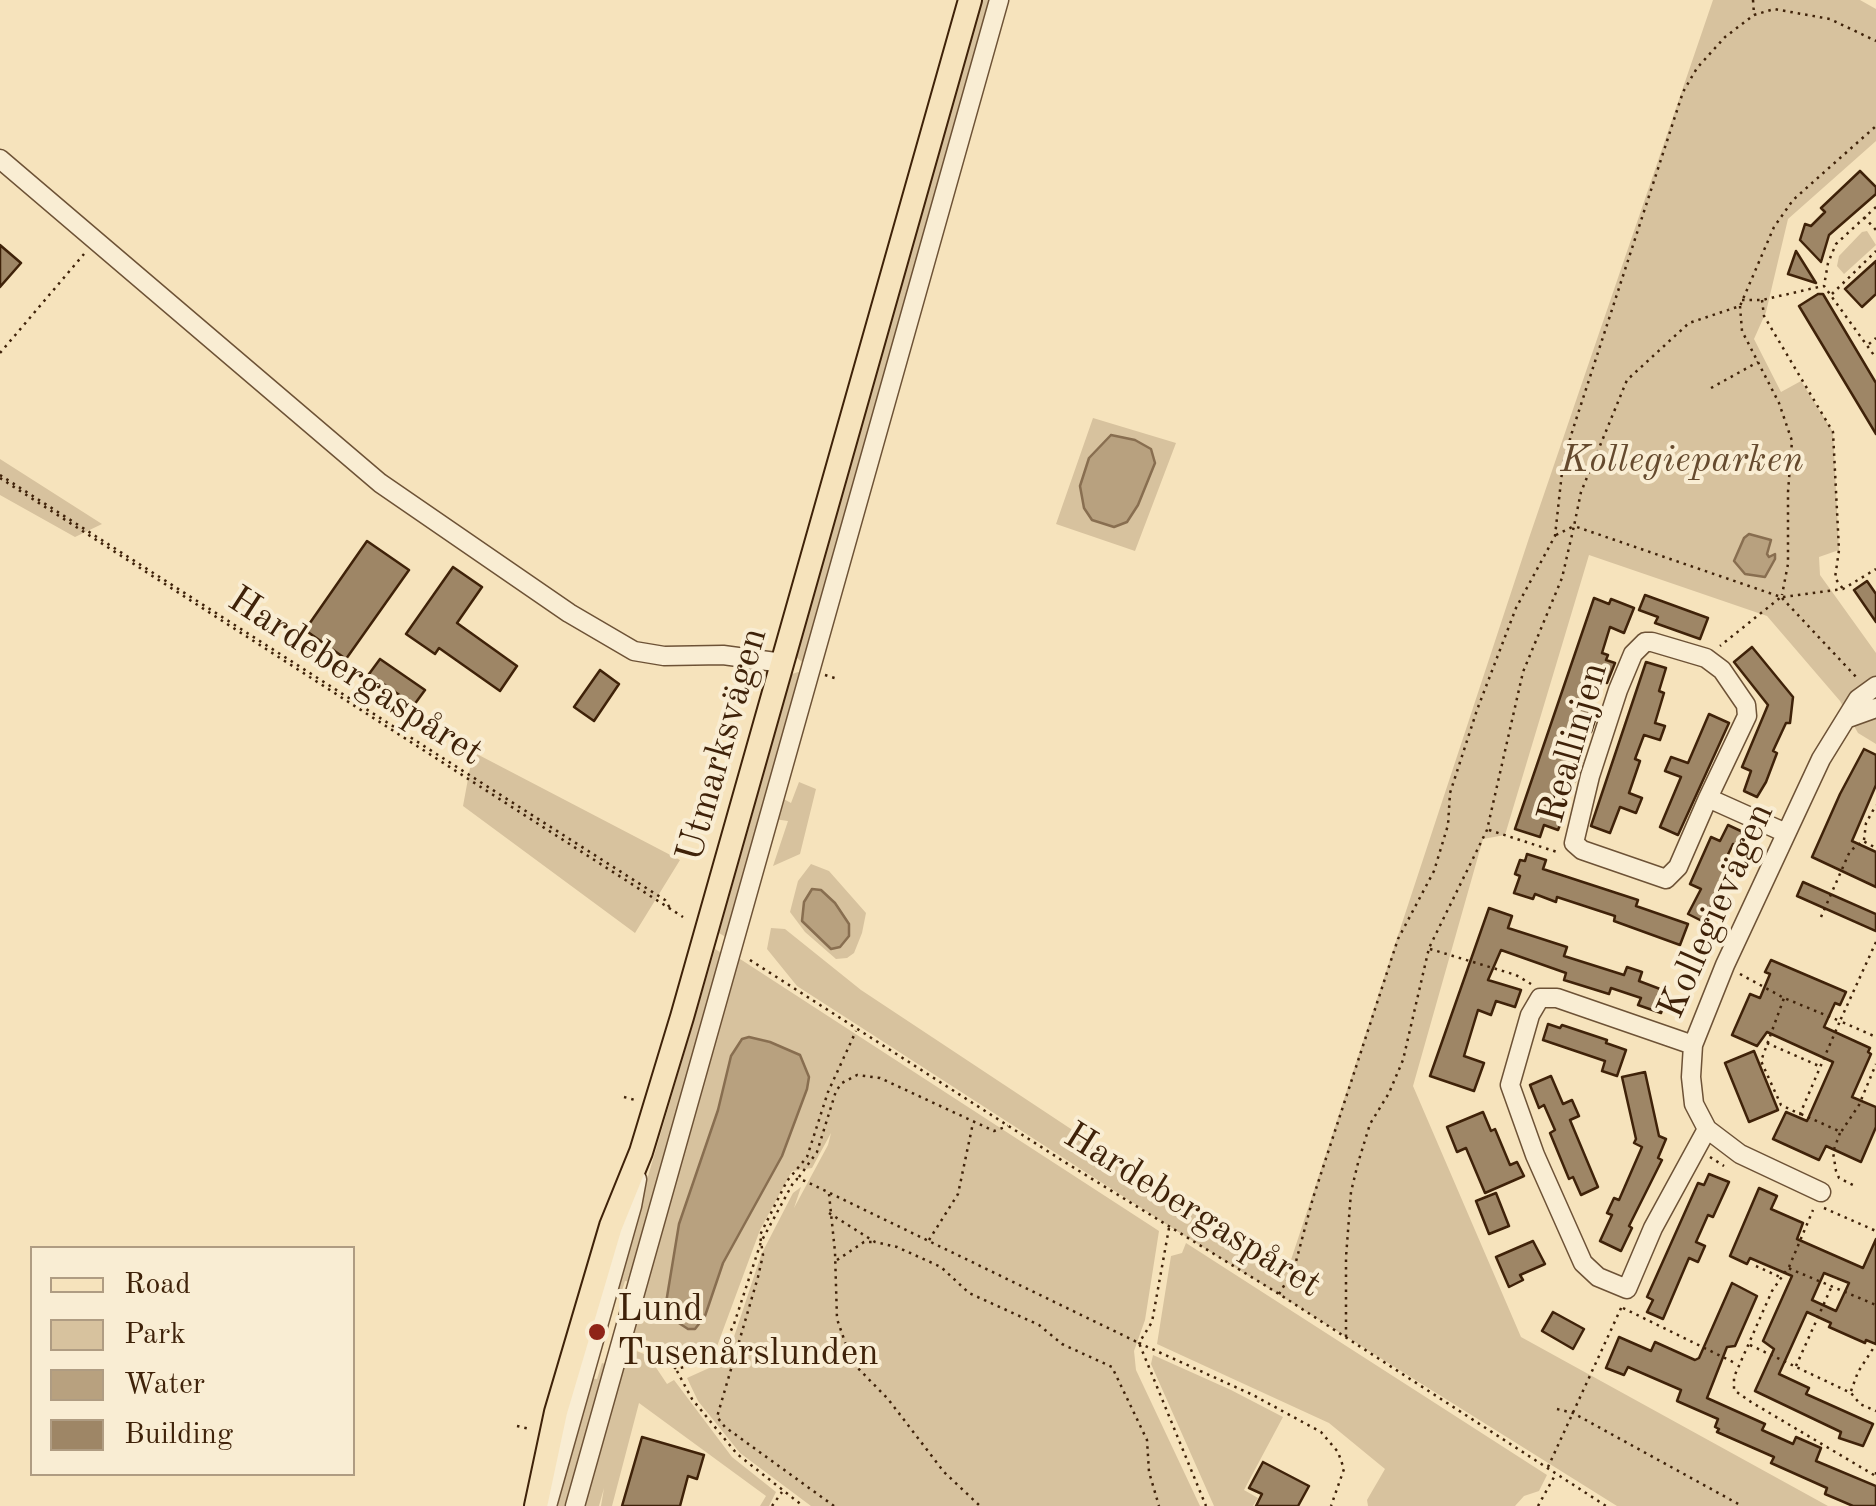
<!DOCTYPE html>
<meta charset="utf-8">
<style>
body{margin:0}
#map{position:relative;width:1876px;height:1506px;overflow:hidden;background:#f6e3bc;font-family:"Old Standard TT",serif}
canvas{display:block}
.legend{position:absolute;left:30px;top:1246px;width:325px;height:230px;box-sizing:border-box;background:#f9edd3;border:2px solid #af9c82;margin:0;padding:12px 18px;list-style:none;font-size:30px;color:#3f2209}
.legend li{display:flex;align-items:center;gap:20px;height:50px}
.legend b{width:50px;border:2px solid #af9c82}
</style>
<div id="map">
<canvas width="1876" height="1506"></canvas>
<ul class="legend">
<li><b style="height:12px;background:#f6e3bc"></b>Road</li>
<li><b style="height:28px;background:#d7c29e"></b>Park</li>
<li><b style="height:28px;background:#b8a17f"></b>Water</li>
<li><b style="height:28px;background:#9e8666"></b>Building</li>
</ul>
</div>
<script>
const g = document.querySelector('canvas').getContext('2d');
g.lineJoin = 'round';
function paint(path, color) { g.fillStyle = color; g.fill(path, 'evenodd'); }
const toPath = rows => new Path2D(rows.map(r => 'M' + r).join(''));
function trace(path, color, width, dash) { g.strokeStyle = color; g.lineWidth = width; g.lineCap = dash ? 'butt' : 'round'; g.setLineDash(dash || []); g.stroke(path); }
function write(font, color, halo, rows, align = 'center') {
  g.font = font + ' "Old Standard TT",serif'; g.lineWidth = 8; g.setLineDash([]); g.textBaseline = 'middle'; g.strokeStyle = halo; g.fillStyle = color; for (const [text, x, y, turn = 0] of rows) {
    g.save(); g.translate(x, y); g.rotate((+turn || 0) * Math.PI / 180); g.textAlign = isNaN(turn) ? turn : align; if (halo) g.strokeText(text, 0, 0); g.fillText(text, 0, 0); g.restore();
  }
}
const green = toPath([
 [981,0,995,0,807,666,796,657],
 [1713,0,1860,0,1876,9,1876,141,1788,219,1766,312,1754,339,1781,392,1801,381,1833,432,1839,550,1819,557,1820,575,1876,653,1876,744,1858,733,1840,701,1767,616,1589,555,1505,835,1483,839,1413,1086,1521,1337,1828,1506,1617,1506,1169,1226,797,986,767,949,771,928,785,929,861,990,1287,1272,1529,538],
 [1867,231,1876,245,1844,274,1837,266,1839,256,1862,232],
 [1093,418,1176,443,1135,551,1056,524],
 [0,459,102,524,75,537,0,495],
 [798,672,804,674,729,939,719,933,792,674],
 [473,752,680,860,635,933,463,806],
 [799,782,816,789,800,854,773,866,788,821,774,819,780,797,791,803],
 [811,864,829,871,866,913,862,933,854,953,847,958,836,959,805,932,790,912,798,881],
 [715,949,725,955,632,1282,625,1281,620,1297,613,1295],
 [737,957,1159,1231,1145,1320,1134,1351,1136,1370,1200,1506,811,1506,740,1453,698,1401,687,1378,718,1364,732,1343,761,1255,793,1193,801,1187,794,1208,828,1145,831,1133,812,1168,792,1171,760,1230,716,1349,684,1358,655,1343,629,1335],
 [1186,1243,1547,1475,1539,1491,1524,1496,1515,1506,1368,1506,1367,1500,1385,1469,1329,1423,1157,1344,1171,1256,1182,1253],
 [626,1347,662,1361,655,1366,667,1384,674,1380,732,1457,776,1492,769,1506,760,1506,766,1496,639,1403,612,1506,601,1506,604,1488,599,1506,582,1506],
 [1153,1355,1231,1390,1283,1417,1244,1490,1258,1498,1253,1506,1214,1506,1151,1364],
 [602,1363,609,1365,569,1506,557,1506,590,1378,597,1379]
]);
const water = toPath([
 [1111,435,1135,440,1151,449,1155,463,1138,505,1127,522,1114,527,1092,520,1084,508,1080,486,1089,458,1111,435],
 [1749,534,1771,540,1767,554,1769,557,1775,554,1775,559,1765,577,1745,574,1734,561,1744,538,1749,534],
 [812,889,821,890,835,903,849,924,849,936,840,947,831,949,802,921,804,902,812,889],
 [749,1037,770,1042,800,1055,809,1077,807,1089,782,1156,723,1263,705,1316,695,1329,688,1329,671,1318,666,1303,679,1224,718,1110,731,1056,742,1039,749,1037]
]);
const building = toPath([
 [1860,171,1876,187,1876,194,1829,235,1821,262,1800,240,1805,224,1811,226,1825,212,1821,208,1860,171],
 [0,245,21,263,0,287,0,245],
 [1796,251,1816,283,1788,274,1796,251],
 [1876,261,1876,294,1862,307,1845,289,1876,261],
 [1818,294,1823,294,1876,383,1876,434,1799,306,1818,294],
 [367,541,409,570,346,659,305,630,367,541],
 [453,567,482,587,457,623,517,666,500,691,439,648,435,654,406,634,453,567],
 [1867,581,1876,594,1876,622,1854,590,1867,581],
 [1645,595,1708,618,1700,639,1655,623,1658,617,1639,610,1645,595],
 [1594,598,1609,604,1611,599,1634,608,1624,633,1610,627,1602,653,1608,655,1606,660,1615,663,1607,683,1594,678,1586,702,1592,704,1590,708,1598,711,1591,732,1578,727,1570,751,1575,753,1573,757,1582,760,1575,781,1560,775,1553,800,1558,802,1557,807,1566,810,1558,830,1544,825,1540,837,1515,829,1594,598],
 [1752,647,1793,697,1790,723,1786,723,1773,751,1777,753,1766,782,1757,797,1744,791,1751,771,1742,767,1768,705,1734,662,1752,647],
 [380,659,425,690,414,705,369,674,380,659],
 [1646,662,1666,668,1659,691,1664,693,1655,723,1665,726,1660,740,1644,735,1635,759,1640,761,1629,793,1642,798,1636,813,1620,807,1610,833,1591,826,1646,662],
 [600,670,619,684,594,721,574,707,600,670],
 [1709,714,1729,723,1678,835,1660,827,1681,777,1665,771,1671,757,1688,763,1709,714],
 [1864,749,1876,755,1876,785,1852,841,1876,852,1876,887,1812,857,1840,794,1864,749],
 [1728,825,1745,833,1738,846,1733,844,1722,867,1727,870,1704,922,1688,914,1701,889,1690,884,1711,837,1720,841,1728,825],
 [1527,854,1546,860,1543,869,1638,900,1636,906,1688,924,1680,945,1614,921,1615,916,1557,897,1556,902,1535,894,1533,899,1514,893,1520,876,1515,874,1520,860,1525,861,1527,854],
 [1803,882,1876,914,1876,931,1797,896,1803,882],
 [1489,908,1512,916,1508,928,1567,947,1564,956,1624,975,1627,967,1642,972,1639,981,1668,992,1661,1013,1638,1005,1641,998,1611,988,1609,994,1564,980,1566,973,1501,950,1488,980,1521,990,1515,1007,1496,1001,1491,1015,1478,1010,1464,1056,1484,1063,1474,1091,1430,1076,1489,908],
 [1771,960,1846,992,1840,1005,1835,1003,1824,1027,1870,1048,1868,1052,1871,1054,1852,1097,1876,1107,1876,1127,1861,1162,1826,1146,1819,1160,1773,1139,1786,1112,1807,1121,1833,1062,1767,1032,1757,1046,1732,1035,1750,994,1760,998,1770,974,1765,972,1771,960],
 [1548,1024,1560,1028,1562,1025,1607,1040,1606,1043,1626,1050,1617,1076,1602,1071,1605,1061,1543,1040,1548,1024],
 [1754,1051,1778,1110,1749,1122,1725,1063,1754,1051],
 [1645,1072,1659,1136,1666,1139,1658,1158,1662,1160,1629,1226,1632,1228,1621,1251,1600,1241,1612,1215,1607,1213,1614,1198,1619,1200,1642,1147,1634,1143,1636,1139,1622,1077,1645,1072],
 [1551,1076,1563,1104,1572,1100,1579,1116,1570,1120,1598,1187,1581,1195,1573,1177,1569,1179,1550,1133,1555,1130,1544,1105,1539,1108,1530,1085,1551,1076],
 [1483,1112,1491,1131,1495,1129,1510,1165,1517,1162,1524,1176,1485,1193,1466,1148,1457,1152,1447,1127,1483,1112],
 [1709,1174,1729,1182,1713,1217,1708,1215,1696,1242,1705,1246,1698,1262,1689,1258,1663,1319,1647,1312,1653,1300,1647,1297,1698,1183,1704,1185,1709,1174],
 [1759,1188,1777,1196,1771,1209,1803,1223,1797,1239,1863,1268,1876,1239,1876,1344,1866,1340,1865,1343,1829,1327,1831,1323,1807,1312,1779,1374,1809,1388,1806,1394,1873,1424,1863,1446,1839,1438,1841,1432,1755,1391,1774,1349,1763,1341,1792,1276,1750,1258,1747,1264,1730,1256,1759,1188],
 [1824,1273,1849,1283,1836,1311,1812,1300,1824,1273],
 [1496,1193,1509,1226,1489,1234,1476,1201,1496,1193],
 [1533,1241,1545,1264,1520,1275,1523,1280,1509,1287,1496,1257,1533,1241],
 [1732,1283,1757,1296,1735,1346,1727,1347,1707,1398,1765,1424,1762,1430,1793,1444,1796,1437,1821,1448,1816,1461,1876,1486,1876,1506,1853,1506,1825,1494,1827,1488,1771,1463,1774,1457,1717,1432,1719,1429,1715,1427,1718,1419,1677,1401,1681,1390,1628,1367,1624,1375,1606,1368,1619,1337,1651,1351,1655,1342,1695,1360,1699,1358,1732,1283],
 [1553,1312,1584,1329,1573,1349,1542,1331,1553,1312],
 [642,1437,704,1455,697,1479,688,1476,680,1506,622,1506,642,1437],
 [1263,1462,1309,1486,1298,1506,1256,1506,1262,1494,1249,1488,1263,1462]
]);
const path = toPath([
 [1753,0,1754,14],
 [1876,207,1836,244,1828,263,1824,286,1876,358],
 [1864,217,1876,230],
 [1832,294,1876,251],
 [1742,300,1762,300,1823,286],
 [1762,300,1764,316,1833,432,1839,550,1835,578,1843,589],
 [1740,306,1742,331,1779,403,1792,441,1788,492,1788,564,1782,595],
 [1869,344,1876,338],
 [0,353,84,254],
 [1711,388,1758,362],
 [1594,460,1626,471],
 [0,475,665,900,670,908],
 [0,478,683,917],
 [1556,535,1574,526,1581,492,1627,380,1689,323,1740,306,1774,227,1793,200,1876,126],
 [1783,597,1843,589,1876,569],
 [1782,598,1859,680],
 [825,675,838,679],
 [1489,830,1557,852],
 [1864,840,1866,823,1876,805],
 [1821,917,1850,851,1863,841,1876,848],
 [1876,942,1840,1021,1876,1037],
 [1430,949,1516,975,1531,984],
 [750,960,1063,1161,1279,1294,1606,1506],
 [1740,974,1784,998,1840,1021,1800,1114,1781,1105,1761,1061,1784,998],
 [1767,1043,1819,1066],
 [624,1097,635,1100],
 [1801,1114,1841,1132,1859,1105,1876,1064],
 [1840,1133,1833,1152,1836,1171,1839,1178,1857,1187],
 [1710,1157,1724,1166],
 [799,1177,817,1152,836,1091,842,1083,857,1075,880,1078,994,1131,1008,1126],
 [829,1194,835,1252,837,1319,852,1362,888,1399,944,1472,980,1506],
 [1824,1208,1876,1231],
 [829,1213,875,1242,897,1247,941,1267,969,1293,1039,1325,1062,1344,1112,1367,1147,1440,1149,1472,1159,1506],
 [1169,1228,1152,1322,1139,1343,1253,1395,1321,1432,1338,1452,1344,1469,1331,1506],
 [929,1240,958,1194,973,1123],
 [837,1260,864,1242,874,1242],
 [1756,1266,1780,1277],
 [1789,1267,1813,1210],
 [1279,1294,1294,1269,1313,1198,1398,939,1434,871,1448,825,1450,793,1477,710,1516,608,1555,536,1563,463,1573,429,1683,92,1697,68,1725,37,1754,15,1774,9,1830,19,1876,41],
 [1623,1308,1737,1364],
 [1346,1337,1346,1257,1351,1192,1358,1163,1370,1124,1389,1093,1403,1060,1429,948,1487,830,1523,672,1562,578,1574,526,1781,597,1720,646],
 [637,1344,658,1351,676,1369,706,1362,721,1352,734,1324,761,1242,793,1183,797,1179,805,1181,1139,1343,1206,1506],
 [1750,1345,1851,1393,1860,1404,1876,1411],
 [1796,1366,1831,1288],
 [677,1371,692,1399,737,1454,803,1506],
 [1851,1391,1858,1372,1876,1344],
 [1557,1409,1573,1413,1742,1506],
 [517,1426,530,1429],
 [1548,1467,1622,1306],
 [1876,1472,1876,1476],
 [1874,1475,1751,1402,1734,1390,1734,1377,1772,1291,1788,1268,1876,1305],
 [772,1506,782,1492],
 [834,1506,725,1427,717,1417,758,1277,763,1255,760,1235,787,1181,807,1157,828,1092,856,1031],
 [1538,1506,1554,1477]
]);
const minor = toPath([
 [0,159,380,483,569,613,634,651,664,656,723,655,783,663],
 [1848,718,1876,708],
 [1708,798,1747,716,1746,705,1722,670,1706,658,1652,642,1645,642,1633,654,1618,690,1590,776,1574,843,1582,850,1666,879,1678,867,1708,798,1786,833],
 [1693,1045,1557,998,1540,998,1530,1015,1510,1085,1535,1155,1583,1263,1598,1277,1627,1289,1653,1228,1707,1129],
 [1821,1192,1740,1154,1707,1129,1694,1104,1691,1077,1693,1045,1725,965,1821,759,1858,699,1876,686],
 [547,1506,632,1206,637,1179],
 [575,1506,999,0]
]);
const major = toPath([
 [536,1506,556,1412,611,1226,641,1152,682,1017,970,0]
]);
const markers = [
 [597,1332,10,"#8f2418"]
];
const parkNames = [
 ["Kollegieparken",1682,461]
];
const streetNames = [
 ["Hardebergaspåret",355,677,33],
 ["Reallinjen",1574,743,-74],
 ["Utmarksvägen",723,745,-74],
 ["Kollegievägen",1717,911,-66],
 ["Hardebergaspåret",1192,1211,32]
];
const poiNames = [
 ["Lund",617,1310],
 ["Tusenårslunden",617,1354]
];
paint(green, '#d7c29e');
paint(water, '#b8a17f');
trace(water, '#886e50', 2.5);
paint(building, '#9e8666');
trace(building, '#3f2209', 2.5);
trace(minor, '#6d5236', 21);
trace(major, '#3f2209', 26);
trace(path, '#3f2209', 2.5, [2.5, 5]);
trace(minor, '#f9edd3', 18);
trace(major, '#f6e3bc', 22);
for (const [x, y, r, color] of markers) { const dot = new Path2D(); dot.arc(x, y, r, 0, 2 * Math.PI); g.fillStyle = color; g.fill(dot); trace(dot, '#f9edd3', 4); }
write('italic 38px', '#654a2e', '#f9edd3', parkNames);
write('38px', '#3f2209', '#f9edd3', streetNames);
write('38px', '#3f2209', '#f9edd3', poiNames, 'left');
</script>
